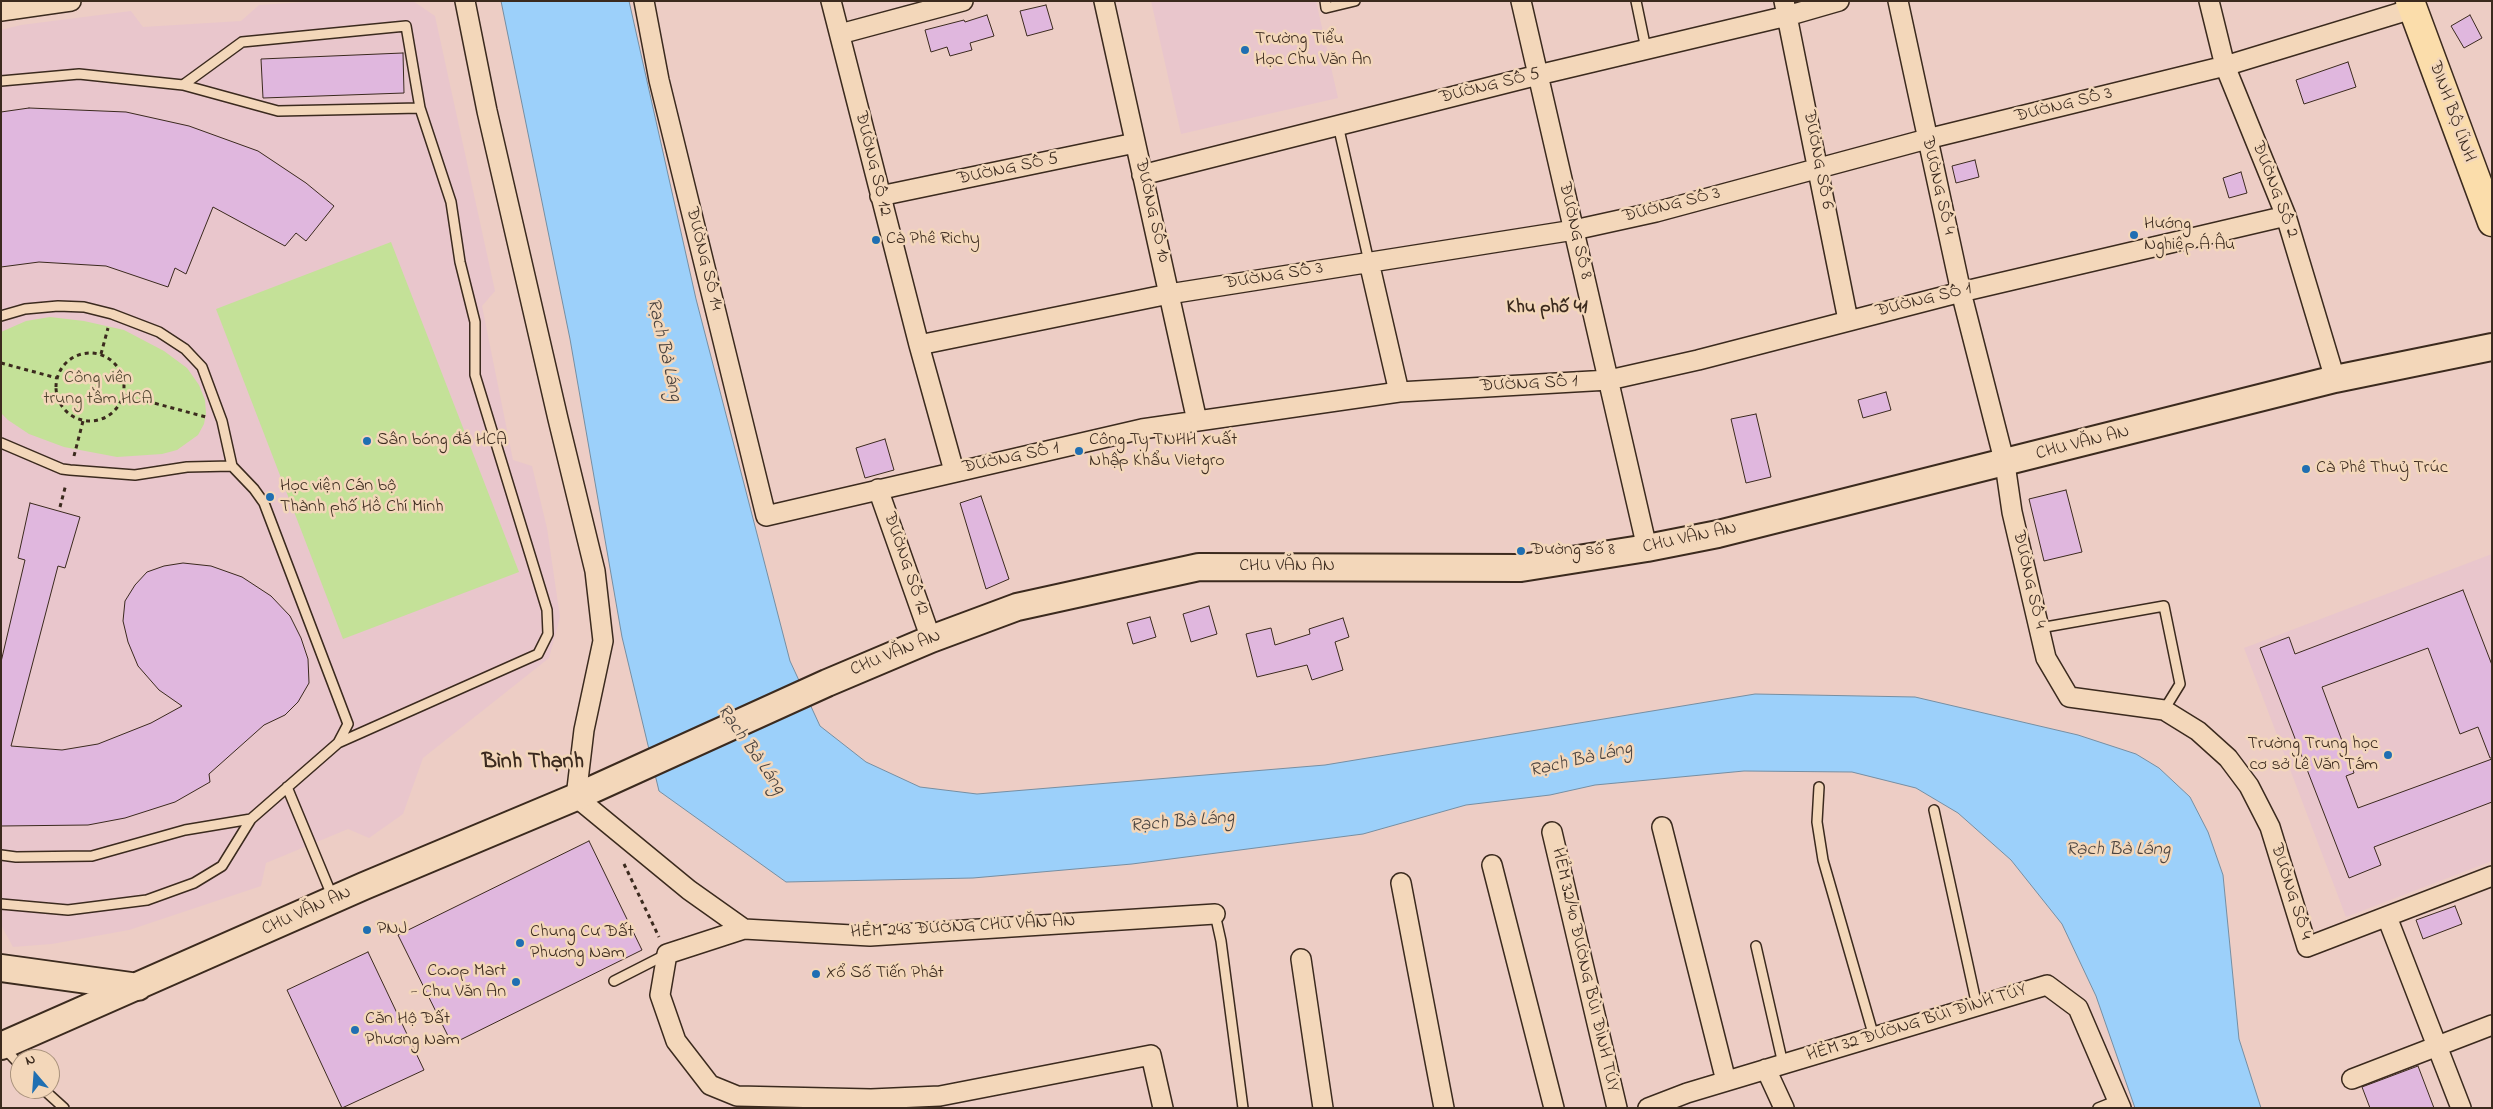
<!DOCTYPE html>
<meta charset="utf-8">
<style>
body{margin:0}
#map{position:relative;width:2493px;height:1109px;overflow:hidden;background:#edcdc5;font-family:"Indie Flower",sans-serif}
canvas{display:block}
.frame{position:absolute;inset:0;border:2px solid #3b2a1e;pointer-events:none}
.north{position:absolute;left:10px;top:1049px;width:50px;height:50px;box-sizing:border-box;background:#f3d7ba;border:1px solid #a9927c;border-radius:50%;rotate:342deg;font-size:14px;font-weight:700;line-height:20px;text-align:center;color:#3b2a1e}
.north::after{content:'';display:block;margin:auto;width:18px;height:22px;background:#1f6fb2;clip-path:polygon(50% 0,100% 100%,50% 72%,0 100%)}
</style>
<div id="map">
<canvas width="2493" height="1109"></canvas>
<div class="frame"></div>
<div class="north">N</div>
</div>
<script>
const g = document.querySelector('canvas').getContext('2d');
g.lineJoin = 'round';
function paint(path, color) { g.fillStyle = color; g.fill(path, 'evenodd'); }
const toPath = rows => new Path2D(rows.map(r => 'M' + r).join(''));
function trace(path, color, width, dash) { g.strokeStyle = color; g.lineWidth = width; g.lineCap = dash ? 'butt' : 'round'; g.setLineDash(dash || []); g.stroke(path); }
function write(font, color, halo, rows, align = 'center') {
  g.font = font + ' "Indie Flower",sans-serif'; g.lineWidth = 5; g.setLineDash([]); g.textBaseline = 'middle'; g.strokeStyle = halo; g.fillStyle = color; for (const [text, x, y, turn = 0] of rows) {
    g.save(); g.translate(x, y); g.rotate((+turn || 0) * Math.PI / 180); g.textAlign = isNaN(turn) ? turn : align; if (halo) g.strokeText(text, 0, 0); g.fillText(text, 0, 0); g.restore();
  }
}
const built = toPath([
 [321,1,413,1,435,16,495,291,482,306,513,460,532,466,547,528,560,617,549,658,423,758,403,814,369,838,348,829,266,863,261,886,129,930,52,944,13,947,1,925,1,30,21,25,131,11,143,27,241,21,259,5],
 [1151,1,1316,1,1338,98,1181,134],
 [2492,554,2492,861,2346,917,2244,648]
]);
const green = toPath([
 [391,242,519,572,343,639,216,309],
 [50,317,84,321,124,330,164,351,187,368,199,385,205,400,206,413,204,424,198,435,177,450,162,454,117,457,64,447,29,434,8,420,1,413,1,332,26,321]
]);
const water = toPath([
 [501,1,629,1,696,299,790,661,820,726,866,762,920,787,977,794,1325,765,1755,694,1915,697,2078,735,2136,754,2159,768,2190,797,2208,832,2223,875,2239,1039,2261,1108,2135,1108,2096,996,2062,924,2011,860,1958,813,1916,788,1852,772,1744,771,1595,785,1550,795,1466,805,1363,834,1132,864,973,878,786,882,659,791,622,637,570,339,501,1]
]);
const building = toPath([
 [1046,5,1053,29,1027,36,1020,11,1046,5],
 [987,15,994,36,970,43,972,50,950,56,947,47,931,52,925,30,964,20,965,22,987,15],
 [2470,15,2482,38,2464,48,2451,26,2470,15],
 [403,53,404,93,263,98,261,59,403,53],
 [2348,62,2356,87,2304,104,2296,80,2348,62],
 [29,108,126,112,189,126,258,151,306,183,334,206,306,241,296,233,285,246,213,207,186,274,175,268,168,287,106,266,39,262,1,267,1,112,29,108],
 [1975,160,1979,177,1956,183,1952,166,1975,160],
 [2241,172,2247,193,2229,198,2223,178,2241,172],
 [1886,392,1891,410,1863,418,1858,400,1886,392],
 [1756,414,1771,477,1746,483,1731,419,1756,414],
 [885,439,894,470,865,478,856,448,885,439],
 [2066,490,2082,552,2044,561,2029,499,2066,490],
 [981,496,1009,579,986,589,960,503,981,496],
 [30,503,80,517,65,568,58,566,11,746,62,750,98,744,151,723,182,706,159,690,138,666,128,642,123,621,125,601,135,585,147,572,164,566,183,563,211,566,242,577,271,596,290,616,301,638,308,659,309,683,298,702,285,715,264,725,209,774,210,782,175,802,125,818,88,825,1,826,1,662,25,560,18,558,30,503],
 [2463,590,2492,665,2492,758,2490,758,2478,727,2460,734,2428,648,2322,687,2354,773,2346,776,2358,808,2492,759,2492,802,2374,847,2381,865,2349,878,2260,648,2289,637,2295,654,2463,590],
 [1209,606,1217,634,1191,642,1183,614,1209,606],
 [1150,617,1156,637,1133,644,1127,623,1150,617],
 [1343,618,1349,637,1335,642,1343,670,1312,680,1307,665,1257,677,1246,634,1271,628,1275,645,1310,634,1309,629,1343,618],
 [589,841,642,950,452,1044,398,935,589,841],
 [2455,906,2462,924,2423,939,2416,920,2455,906],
 [368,952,424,1070,342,1108,287,990,368,952],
 [2418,1066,2434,1108,2370,1108,2362,1087,2418,1066]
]);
const path = toPath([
 '56 387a34 34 0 1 1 68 0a34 34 0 1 1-68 0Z',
 [101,354,108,328],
 [1,363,57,378],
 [124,395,206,417],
 [74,456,83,421],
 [60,507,66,484],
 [624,864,659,937]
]);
const lane = toPath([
 [1325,1,1326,8,1355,1],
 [1636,1,1646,49],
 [1,81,79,74,183,85,278,111,420,108,451,202,460,262,475,322,475,375,547,610,548,634,538,654,338,743,251,819,222,866,194,883,147,900,68,910,1,904],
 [183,85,242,42,406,26,420,108],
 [1338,125,1369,262],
 [1,316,25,309,58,306,84,307,112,314,159,332,185,349,202,367,222,421,232,466,254,489,264,503,348,724,338,743],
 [1,443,62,469,70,470,135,475,187,467,232,466],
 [2040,628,2164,606,2180,684,2164,710],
 [287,787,333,898],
 [1819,787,1817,822,1823,860,1874,1037],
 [1934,810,1977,1006],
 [1,855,16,857,92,856,185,830,251,819],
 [1215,914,1221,941,1243,1108],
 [1756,946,1783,1064],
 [614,981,667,954],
 [4,1048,20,1065],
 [43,1089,64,1108],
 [2098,1108,2118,1100]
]);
const street = toPath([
 [465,1,487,111,558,419,595,571,603,641,584,730,576,797,689,890,744,929,870,936,1215,914],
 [644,1,659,80,766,516,1142,429,1399,392,1609,380,1698,360,1961,292,2286,216],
 [831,1,919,345,954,471],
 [1104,1,1197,421],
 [1521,1,1647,548],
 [1784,1,1848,320],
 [1898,1,1961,292,2005,464,2012,512,2046,658,2069,697,2164,710,2198,731,2228,758,2249,786,2270,827,2307,947,2492,876],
 [2209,1,2225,66,2286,216,2335,379],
 [1,11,71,1],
 [840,34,963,1],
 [1142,175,1538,75,1787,16,1839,1],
 [880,196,1135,143],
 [1369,262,1399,392],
 [919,345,1169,294,1574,230,1656,212,1927,139,2225,66,2412,9],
 [878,489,931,639],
 [1662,827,1726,1081],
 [1552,832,1617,1108],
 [1492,865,1554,1108],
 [1401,883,1444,1108],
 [2387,917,2461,1108],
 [744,929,667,954,660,995,676,1041,710,1085,737,1096,871,1099,940,1096,1151,1055,1163,1108],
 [1301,959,1323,1108],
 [1766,1069,1784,1108],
 [2352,1079,2492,1025],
 [1648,1108,1687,1093,2047,985,2078,1008,2121,1108]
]);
const secondary = toPath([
 [1,968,138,987],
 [1,1046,364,886,576,797,827,683,931,639,1017,607,1199,567,1521,568,1647,548,1718,534,2335,379,2492,347]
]);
const primary = toPath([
 [2410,1,2492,222]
]);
const markers = [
 [1245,50,5,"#1f6fb2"],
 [2134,235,5,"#1f6fb2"],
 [876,240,5,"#1f6fb2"],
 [367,441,5,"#1f6fb2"],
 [1079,451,5,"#1f6fb2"],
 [2306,469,5,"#1f6fb2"],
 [270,497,5,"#1f6fb2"],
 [1521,551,5,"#1f6fb2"],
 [2388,755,5,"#1f6fb2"],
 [367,930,5,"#1f6fb2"],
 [520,943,5,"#1f6fb2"],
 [816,974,5,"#1f6fb2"],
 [516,982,5,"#1f6fb2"],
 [355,1030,5,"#1f6fb2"]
];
const poiNames = [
 ["Trường Tiểu",1255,40],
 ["Học Chu Văn An",1255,61],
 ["Hướng",2144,225],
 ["Nghiệp Á Âu",2144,246],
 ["Cà Phê Richy",886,240],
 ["Sân bóng đá HCA",377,441],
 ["Công Ty TNHH Xuất",1089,441],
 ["Nhập Khẩu Vietgro",1089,462],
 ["Cà Phê Thuỷ Trúc",2316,469],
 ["Học viện Cán bộ",280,487],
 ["Thành phố Hồ Chí Minh",280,508],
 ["Đường số 8",1531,551],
 ["Trường Trung học",2378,745,"right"],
 ["cơ sở Lê Văn Tám",2378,766,"right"],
 ["PNJ",377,930],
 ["Chung Cư Đất",530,933],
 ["Phương Nam",530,954],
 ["Co.op Mart",506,972,"right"],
 ["- Chu Văn An",506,993,"right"],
 ["Xổ Số Tiến Phát",826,974],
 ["Căn Hộ Đất",365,1020],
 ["Phương Nam",365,1041]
];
const streetNames = [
 ["ĐƯỜNG SỐ 5",1490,87,-14],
 ["ĐƯỜNG SỐ 3",2064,106,-14],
 ["ĐINH BỘ LĨNH",2451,112,70],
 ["ĐƯỜNG SỐ 6",1817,160,79],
 ["ĐƯỜNG SỐ 12",872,164,76],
 ["ĐƯỜNG SỐ 5",1008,170,-12],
 ["ĐƯỜNG SỐ 4",1937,186,77],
 ["ĐƯỜNG SỐ 2",2274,190,69],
 ["ĐƯỜNG SỐ 3",1672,206,-14],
 ["ĐƯỜNG SỐ 10",1151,211,77],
 ["ĐƯỜNG SỐ 8",1574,231,77],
 ["ĐƯỜNG SỐ 14",703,259,76],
 ["ĐƯỜNG SỐ 3",1274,277,-9],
 ["ĐƯỜNG SỐ 1",1924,301,-14],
 ["ĐƯỜNG SỐ 1",1529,385,-3],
 ["CHU VĂN AN",2083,444,-14],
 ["ĐƯỜNG SỐ 1",1011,459,-12],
 ["CHU VĂN AN",1690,539,-12],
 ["ĐƯỜNG SỐ 12",905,564,71],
 ["CHU VĂN AN",1287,567],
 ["ĐƯỜNG SỐ 4",2028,580,77],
 ["CHU VĂN AN",896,654,-22],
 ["ĐƯỜNG SỐ 4",2290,892,72],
 ["CHU VĂN AN",307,912,-24],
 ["HẺM 243 ĐƯỜNG CHU VĂN AN",963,928,-3],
 ["HẺM 32/40 ĐƯỜNG BÙI ĐÌNH TÚY",1584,970,77],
 ["HẺM 32 ĐƯỜNG BÙI ĐÌNH TÚY",1917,1024,-17]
];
const parkNames = [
 ["Công viên",98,379],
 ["trung tâm HCA",98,400]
];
const neighbourhoodNames = [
 ["Khu phố 41",1547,309]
];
const waterNames = [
 ["Rạch Bà Láng",663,350,77],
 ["Rạch Bà Láng",750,750,55],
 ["Rạch Bà Láng",1581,761,-13],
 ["Rạch Bà Láng",1182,823,-5],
 ["Rạch Bà Láng",2118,851]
];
const districtNames = [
 ["Bình Thạnh",533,763]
];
paint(built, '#e9c6cc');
paint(green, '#c4e198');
paint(water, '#9cd0fa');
trace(water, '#758ea2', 1);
paint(building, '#e0b7de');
trace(building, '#3b2a1e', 1);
trace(lane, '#3b2a1e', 12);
trace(street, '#3b2a1e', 22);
trace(secondary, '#3b2a1e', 30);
trace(primary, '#3b2a1e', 31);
trace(path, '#3b2a1e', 3, [4, 4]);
trace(lane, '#f3d7ba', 9);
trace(street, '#f3d7ba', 19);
trace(secondary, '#f3d7ba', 26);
trace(primary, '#fbddab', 28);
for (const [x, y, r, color] of markers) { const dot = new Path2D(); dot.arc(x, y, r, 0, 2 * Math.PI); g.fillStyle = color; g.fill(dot); trace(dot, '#f3d7ba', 2); }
write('18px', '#3b2a1e', '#f3d7ba', poiNames, 'left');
write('18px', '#3b2a1e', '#f3d7ba', streetNames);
write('18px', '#504530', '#f3d7ba', parkNames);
write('bold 19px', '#3b2a1e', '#f3d7ba', neighbourhoodNames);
write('italic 19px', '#4a433f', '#f3d7ba', waterNames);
write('bold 22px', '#3b2a1e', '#f3d7ba', districtNames);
</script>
